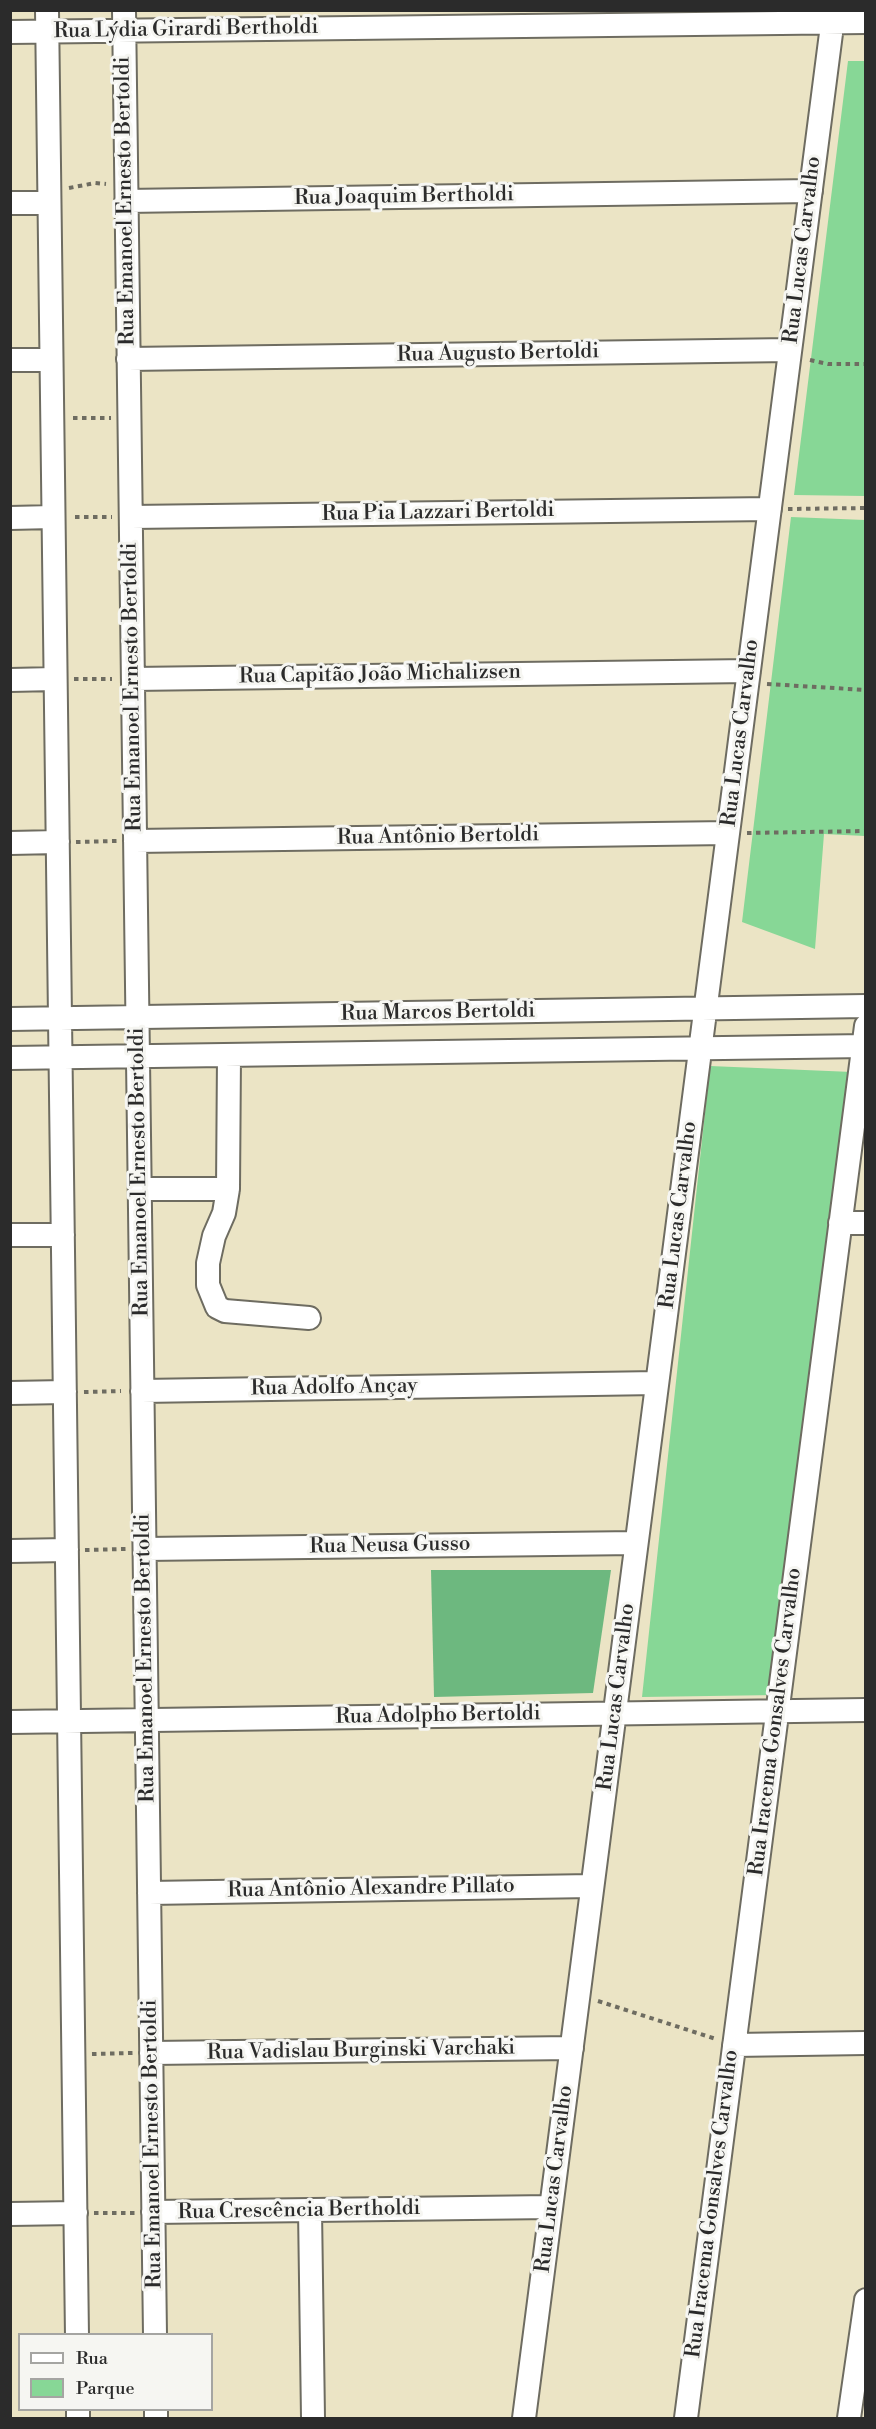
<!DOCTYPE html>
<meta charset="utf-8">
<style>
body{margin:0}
#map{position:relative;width:876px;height:2429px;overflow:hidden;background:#ebe4c5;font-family:"Libre Bodoni",serif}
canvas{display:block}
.frame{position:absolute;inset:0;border:12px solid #2b2b2b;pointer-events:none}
.legend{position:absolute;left:18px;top:2333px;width:195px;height:78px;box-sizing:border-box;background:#f6f6f2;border:2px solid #a5a5a2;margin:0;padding:8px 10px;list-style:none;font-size:18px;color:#2b2b2b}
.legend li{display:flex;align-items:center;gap:12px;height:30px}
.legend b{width:30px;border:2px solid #a5a5a2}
</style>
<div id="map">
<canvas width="876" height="2429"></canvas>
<div class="frame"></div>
<ul class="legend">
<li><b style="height:8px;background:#fff"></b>Rua</li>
<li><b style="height:16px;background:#87d796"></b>Parque</li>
</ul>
</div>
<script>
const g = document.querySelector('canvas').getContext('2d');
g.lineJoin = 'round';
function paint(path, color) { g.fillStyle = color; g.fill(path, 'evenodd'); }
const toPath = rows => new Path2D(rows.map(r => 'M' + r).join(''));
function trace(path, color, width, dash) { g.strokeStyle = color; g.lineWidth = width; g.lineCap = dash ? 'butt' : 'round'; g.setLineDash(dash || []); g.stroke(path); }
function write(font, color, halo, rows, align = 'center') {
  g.font = font + ' "Libre Bodoni",serif'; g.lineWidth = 6; g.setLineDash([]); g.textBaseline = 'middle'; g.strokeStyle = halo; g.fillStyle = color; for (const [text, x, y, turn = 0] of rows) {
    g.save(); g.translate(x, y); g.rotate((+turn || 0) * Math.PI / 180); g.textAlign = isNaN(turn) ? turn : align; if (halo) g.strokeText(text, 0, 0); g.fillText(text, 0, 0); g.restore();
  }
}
const green = toPath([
 [848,61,866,61,865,496,794,495],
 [791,517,865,520,865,836,824,834,815,949,742,922],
 [710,1066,852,1072,777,1695,642,1697]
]);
const forest = toPath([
 [431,1570,611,1570,593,1693,434,1697]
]);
const path = toPath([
 [69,188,95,183,106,184],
 [810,360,828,364,866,364],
 [73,418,111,418],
 [788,509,866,508],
 [75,517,112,517],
 [74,679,112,679],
 [767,684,866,690],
 [747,833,866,831],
 [76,842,117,841],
 [84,1392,121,1391],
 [85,1550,126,1549],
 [598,2001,716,2039],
 [92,2054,133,2053],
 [94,2213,135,2213]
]);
const minor = toPath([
 [47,10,77,2334],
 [124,10,155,2334],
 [10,32,866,22],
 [126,201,811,191],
 [10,203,49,203],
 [128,359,790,350],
 [10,360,51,360],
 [131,517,770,509],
 [10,518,53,517],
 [133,679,749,671],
 [10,680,55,679],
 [135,841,728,833],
 [10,843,58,842],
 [10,1019,866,1006],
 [229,1056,228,1189,224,1213,214,1236,208,1263,208,1285,217,1307,225,1311,309,1318],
 [10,1058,866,1046],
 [140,1189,228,1189],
 [840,1223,866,1223],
 [10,1235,63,1235],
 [142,1391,657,1383],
 [10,1393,65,1392],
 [145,1549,636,1543],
 [10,1551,67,1550],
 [10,1722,866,1710],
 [149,1893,592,1886],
 [734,2045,866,2043],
 [151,2053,572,2048],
 [310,2210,313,2418],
 [153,2212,551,2207],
 [10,2214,76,2213],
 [78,2410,78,2418],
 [156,2410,156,2418],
 [524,2418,834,10],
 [686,2418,866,1026],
 [849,2418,866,2300]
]);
const streetNames = [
 ["Rua Lýdia Girardi Bertholdi",186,30,-1],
 ["Rua Joaquim Bertholdi",404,197,-1],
 ["Rua Emanoel Ernesto Bertoldi",126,201,-91],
 ["Rua Lucas Carvalho",803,250,-83],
 ["Rua Augusto Bertoldi",498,354,-1],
 ["Rua Pia Lazzari Bertoldi",438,513,-1],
 ["Rua Capitão João Michalizsen",380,675,-1],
 ["Rua Emanoel Ernesto Bertoldi",133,687,-91],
 ["Rua Lucas Carvalho",741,733,-83],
 ["Rua Antônio Bertoldi",438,837,-1],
 ["Rua Marcos Bertoldi",438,1013,-1],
 ["Rua Emanoel Ernesto Bertoldi",140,1172,-91],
 ["Rua Lucas Carvalho",679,1215,-83],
 ["Rua Adolfo Ançay",334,1388,-1],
 ["Rua Neusa Gusso",390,1546,-1],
 ["Rua Emanoel Ernesto Bertoldi",146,1658,-91],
 ["Rua Lucas Carvalho",617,1697,-83],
 ["Rua Adolpho Bertoldi",438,1716,-1],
 ["Rua Iracema Gonsalves Carvalho",776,1722,-83],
 ["Rua Antônio Alexandre Pillato",371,1889,-1],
 ["Rua Vadislau Burginski Varchaki",361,2051,-1],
 ["Rua Emanoel Ernesto Bertoldi",153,2144,-91],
 ["Rua Lucas Carvalho",555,2179,-83],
 ["Rua Iracema Gonsalves Carvalho",713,2204,-83],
 ["Rua Crescência Bertholdi",299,2211,-1]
];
paint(green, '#87d796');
paint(forest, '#6db87f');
trace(minor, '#6e6c61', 26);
trace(path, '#6e6c61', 4, [4.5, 4.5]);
trace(minor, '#fff', 22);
write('21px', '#2b2b2b', '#f6f6f2', streetNames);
</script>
